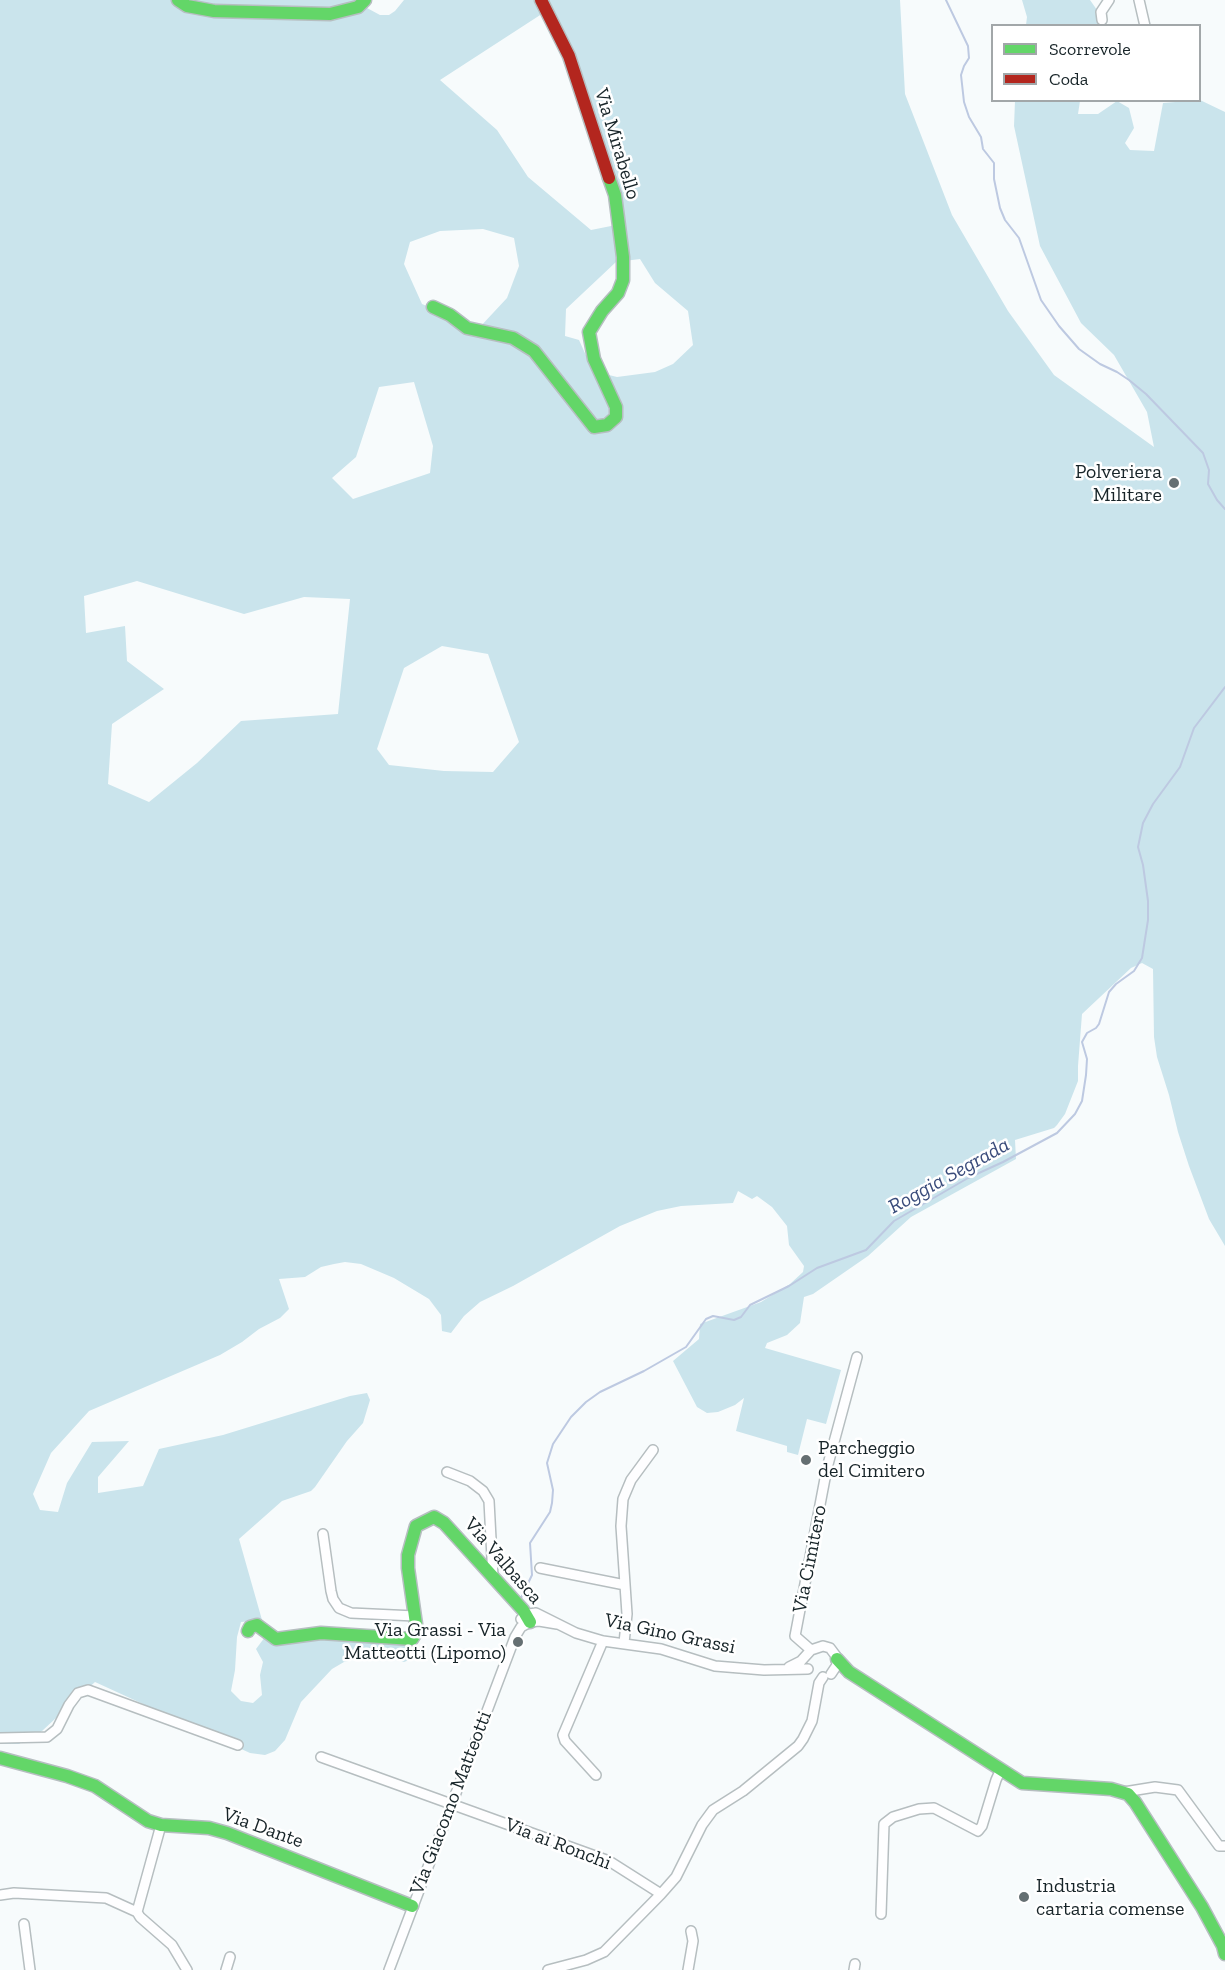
<!DOCTYPE html>
<style>
body{margin:0}
#map{position:relative;width:1225px;height:1970px;overflow:hidden;background:#f7fbfc;font-family:"Zilla Slab",serif}
canvas{display:block}
.legend{position:absolute;left:991px;top:24px;width:210px;height:78px;box-sizing:border-box;background:#fff;border:2px solid #a2a7a9;margin:0;padding:8px 10px;list-style:none;font-size:18px;color:#172428}
.legend li{display:flex;align-items:center;gap:12px;height:30px}
.legend b{width:30px;border:2px solid #a2a7a9}
</style>
<div id="map">
<canvas width="1225" height="1970"></canvas>
<ul class="legend">
<li><b style="height:8px;background:#63d668"></b>Scorrevole</li>
<li><b style="height:8px;background:#b3261e"></b>Coda</li>
</ul>
</div>
<script>
const g = document.querySelector('canvas').getContext('2d');
g.lineJoin = 'round';
function paint(path, color) { g.fillStyle = color; g.fill(path, 'evenodd'); }
const toPath = rows => new Path2D(rows.map(r => 'M' + r).join(''));
function trace(path, color, width, dash) { g.strokeStyle = color; g.lineWidth = width; g.lineCap = dash ? 'butt' : 'round'; g.setLineDash(dash || []); g.stroke(path); }
function write(font, color, halo, rows, align = 'center') {
  g.font = font + ' "Zilla Slab",serif'; g.lineWidth = 5; g.setLineDash([]); g.textBaseline = 'middle'; g.strokeStyle = halo; g.fillStyle = color; for (const [text, x, y, turn = 0] of rows) {
    g.save(); g.translate(x, y); g.rotate((+turn || 0) * Math.PI / 180); g.textAlign = isNaN(turn) ? turn : align; if (halo) g.strokeText(text, 0, 0); g.fillText(text, 0, 0); g.restore();
  }
}
const green = toPath([
 [0,0,361,0,367,8,380,15,389,15,395,11,404,0,900,0,905,94,952,215,1008,311,1054,375,1154,447,1147,412,1114,355,1081,323,1040,246,1014,126,1015,101,1080,101,1078,114,1098,114,1117,101,1129,108,1134,128,1125,143,1130,150,1154,151,1163,103,1200,100,1225,112,1225,1246,1209,1219,1189,1166,1178,1132,1169,1095,1157,1057,1154,1037,1153,969,1142,963,1131,968,1082,1014,1078,1066,1078,1081,1065,1114,1057,1125,1054,1128,1015,1140,1016,1159,911,1217,868,1256,813,1294,804,1297,800,1323,787,1335,767,1343,765,1348,841,1370,826,1424,807,1419,798,1455,787,1452,787,1446,736,1431,744,1398,735,1405,718,1412,707,1413,697,1407,673,1361,699,1339,700,1324,761,1302,790,1284,803,1272,804,1266,789,1245,787,1226,772,1207,757,1196,752,1199,738,1191,733,1203,681,1206,657,1211,620,1226,513,1286,480,1302,464,1316,451,1333,442,1331,441,1315,429,1299,394,1278,361,1264,345,1262,334,1264,321,1267,305,1277,279,1279,289,1309,280,1318,259,1329,242,1342,220,1355,89,1411,51,1453,33,1494,40,1510,58,1512,67,1483,92,1442,129,1441,98,1477,98,1493,143,1486,159,1449,223,1435,350,1396,367,1393,370,1400,363,1423,347,1441,315,1487,311,1491,282,1501,239,1539,262,1620,241,1622,237,1637,235,1670,231,1691,241,1701,253,1703,262,1695,260,1675,263,1662,256,1649,271,1629,283,1640,315,1634,409,1645,418,1653,414,1658,404,1662,387,1656,374,1656,344,1662,332,1669,301,1702,285,1740,275,1751,265,1755,250,1753,95,1682,42,1731,19,1744,0,1744],
 [551,8,621,224,591,230,528,177,497,130,440,80],
 [483,229,514,238,519,266,507,298,479,328,422,304,404,264,410,242,440,231],
 [640,259,655,283,688,311,693,345,673,364,655,372,617,377,593,371,579,340,565,336,566,309,616,262],
 [414,382,433,446,430,473,353,499,332,478,356,457,379,387],
 [137,581,244,614,304,597,350,599,338,714,241,721,197,763,149,802,108,784,112,724,164,689,127,661,125,626,86,633,84,596],
 [442,646,488,654,519,742,493,772,444,771,389,765,377,749,404,668],
 [1022,0,1090,0,1097,10,1100,25,1026,25,1027,17]
]);
const stream = toPath([
 [946,0,968,46,969,58,964,66,961,75,964,102,969,117,981,137,983,149,994,163,994,179,1000,208,1005,220,1019,238,1041,300,1059,326,1079,349,1100,364,1117,372,1129,380,1146,394,1203,453,1209,470,1208,484,1217,500,1225,509],
 [521,1598,532,1575,530,1543,550,1512,552,1503,553,1490,547,1463,553,1444,571,1417,586,1402,600,1392,644,1371,686,1347,706,1319,713,1316,734,1320,741,1317,750,1305,789,1286,817,1268,866,1250,894,1221,968,1178,1003,1162,1057,1133,1075,1114,1082,1101,1086,1075,1087,1059,1082,1042,1087,1033,1096,1028,1099,1024,1109,992,1116,984,1134,971,1142,958,1148,920,1148,901,1143,865,1138,847,1143,823,1153,804,1180,767,1194,728,1225,687]
]);
const street = toPath([
 [1139,0,1145,26],
 [1102,20,1101,12,1109,0],
 [447,1472,470,1481,483,1491,489,1501,493,1577],
 [323,1534,331,1591,333,1599,339,1608,351,1613,415,1616],
 [540,1568,625,1585],
 [521,1619,529,1614,536,1613,576,1633,603,1641,661,1649,715,1666,764,1670,808,1669],
 [624,1643,627,1614,621,1526,623,1499,631,1480,653,1450],
 [811,1650,795,1636,827,1468,857,1357],
 [789,1667,801,1661,811,1650,823,1646,830,1648,836,1656,837,1665,831,1674],
 [0,1738,47,1737,57,1729,69,1705,78,1693,88,1690,238,1745],
 [321,1757,609,1861,661,1894],
 [596,1775,565,1741,563,1735,603,1641],
 [1124,1792,1155,1787,1178,1790,1219,1846,1225,1846],
 [161,1825,137,1912,140,1917,172,1945,187,1970],
 [0,1895,14,1893,106,1898,137,1912],
 [881,1914,884,1824,893,1817,919,1809,934,1808,978,1831,982,1826,996,1780,1001,1769],
 [24,1924,30,1970],
 [226,1970,230,1957],
 [389,1970,515,1637,521,1627,530,1622,539,1621,557,1624],
 [548,1970,586,1960,604,1952,661,1894,676,1877,702,1825,713,1810,743,1791,798,1746,803,1739,812,1721,819,1683,823,1677],
 [688,1970,693,1941,691,1931],
 [854,1970,855,1964]
]);
const fast = toPath([
 [178,0,187,6,214,11,330,14,358,7,365,0],
 [433,307,450,315,467,328,513,338,534,351,594,427,607,425,616,417,616,407,594,359,589,332,602,311,618,293,623,280,623,257,615,195,609,178],
 [248,1631,250,1627,257,1625,276,1639,321,1633,412,1639,417,1631,408,1568,408,1555,416,1526,434,1517,444,1523,523,1610,530,1622],
 [837,1659,849,1672,1022,1783,1111,1789,1128,1794,1135,1802,1202,1907,1223,1946,1225,1954],
 [0,1758,67,1776,95,1786,148,1821,161,1825,209,1828,227,1833,412,1906]
]);
const jam = toPath([
 [541,0,569,56,609,178]
]);
const markers = [
 [1174,483,6,"#656f72"],
 [806,1460,6,"#656f72"],
 [518,1642,6,"#656f72"],
 [1024,1897,6,"#656f72"]
];
const streetNames = [
 ["Via Mirabello",617,144,73],
 ["Via Cimitero",810,1559,-79],
 ["Via Valbasca",503,1561,49],
 ["Via Gino Grassi",670,1634,12],
 ["Via Giacomo Matteotti",451,1803,-69],
 ["Via Dante",263,1828,20],
 ["Via ai Ronchi",558,1844,21]
];
const poiNames = [
 ["Polveriera",1162,472],
 ["Militare",1162,495],
 ["Parcheggio",818,1448,"left"],
 ["del Cimitero",818,1471,"left"],
 ["Via Grassi - Via",506,1630],
 ["Matteotti (Lipomo)",506,1653],
 ["Industria",1036,1886,"left"],
 ["cartaria comense",1036,1909,"left"]
];
const waterNames = [
 ["Roggia Segrada",949,1176,-29]
];
paint(green, '#cae4ec');
trace(stream, '#bdc9e1', 2);
trace(street, '#b6bec0', 12);
trace(fast, '#b6bec0', 15);
trace(jam, '#b6bec0', 15);
trace(street, '#fefeff', 9);
trace(fast, '#63d668', 12);
trace(jam, '#b3261e', 12);
for (const [x, y, r, color] of markers) { const dot = new Path2D(); dot.arc(x, y, r, 0, 2 * Math.PI); g.fillStyle = color; g.fill(dot); trace(dot, '#fff', 2); }
write('20px', '#172428', '#fff', streetNames);
write('20px', '#172428', '#fff', poiNames, 'right');
write('italic 21px', '#3a4c7b', '#fff', waterNames);
</script>
